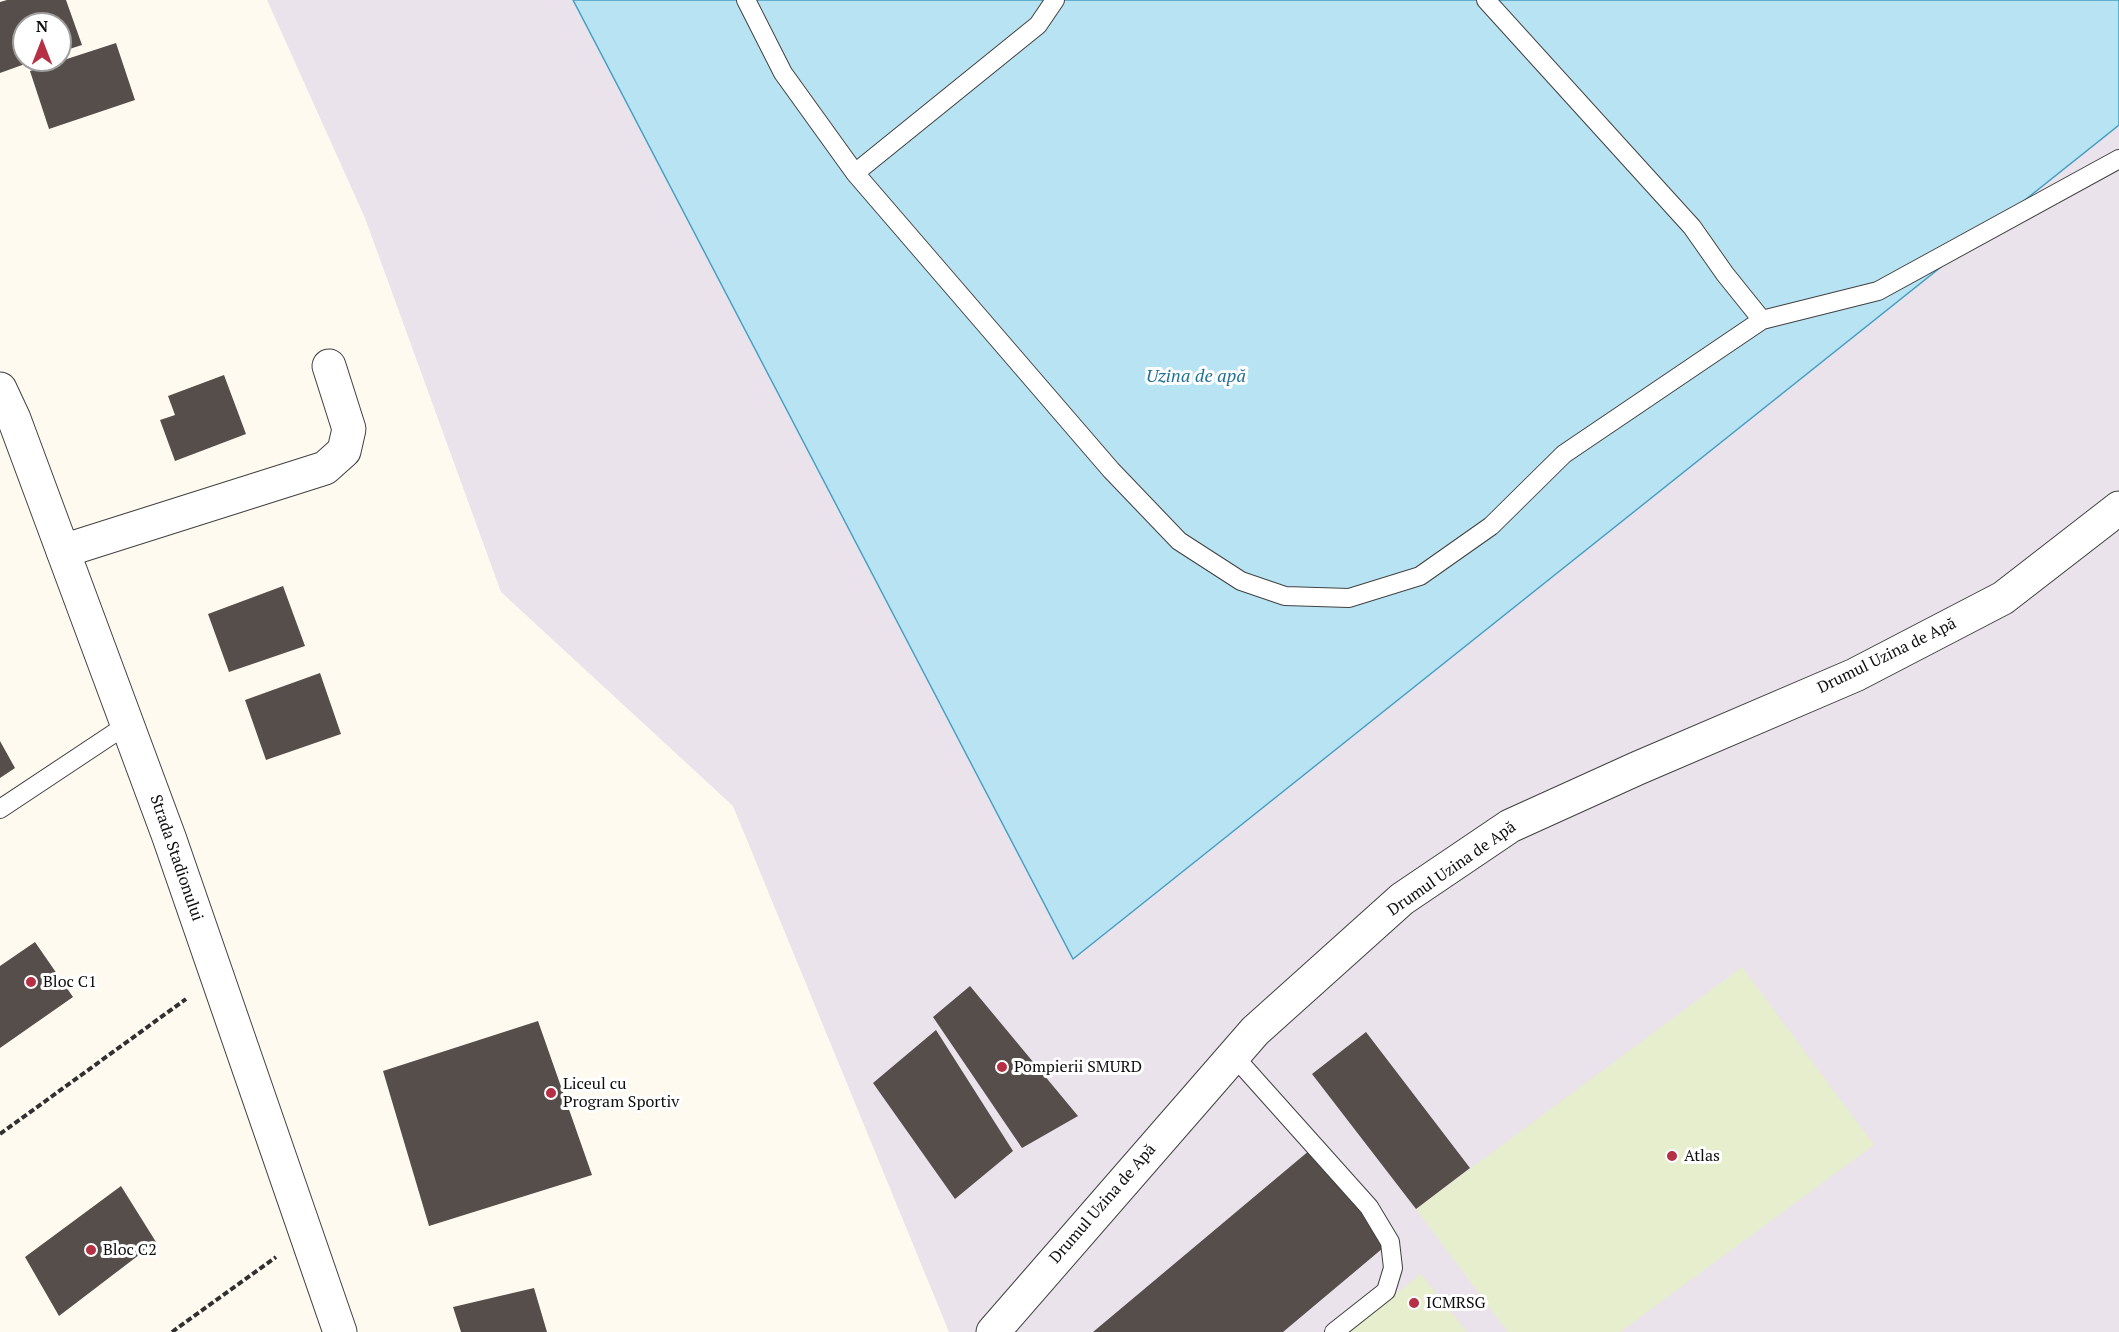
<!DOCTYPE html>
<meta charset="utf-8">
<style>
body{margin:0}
#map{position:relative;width:2119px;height:1332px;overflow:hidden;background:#fefaf0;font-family:"PT Serif",serif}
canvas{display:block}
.north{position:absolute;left:12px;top:12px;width:60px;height:60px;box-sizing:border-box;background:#fff;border:2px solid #9f9f9f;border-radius:50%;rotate:0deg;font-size:16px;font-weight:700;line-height:24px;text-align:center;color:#0e0e0e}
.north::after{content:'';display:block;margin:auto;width:21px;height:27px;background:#b52f45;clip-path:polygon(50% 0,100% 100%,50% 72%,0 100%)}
</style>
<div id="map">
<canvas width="2119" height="1332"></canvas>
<div class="north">N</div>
</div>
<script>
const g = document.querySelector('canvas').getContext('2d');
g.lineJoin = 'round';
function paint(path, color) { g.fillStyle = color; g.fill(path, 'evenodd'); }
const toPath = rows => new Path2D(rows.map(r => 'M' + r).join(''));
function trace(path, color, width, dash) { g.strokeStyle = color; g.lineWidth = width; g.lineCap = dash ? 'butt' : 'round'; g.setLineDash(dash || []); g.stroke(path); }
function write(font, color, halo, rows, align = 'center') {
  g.font = font + ' "PT Serif",serif'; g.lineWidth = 6; g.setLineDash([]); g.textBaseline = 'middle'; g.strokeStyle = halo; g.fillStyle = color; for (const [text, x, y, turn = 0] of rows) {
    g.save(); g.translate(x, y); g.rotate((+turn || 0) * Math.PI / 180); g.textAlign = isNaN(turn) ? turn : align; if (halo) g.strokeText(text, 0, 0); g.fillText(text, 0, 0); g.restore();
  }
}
const industrial = toPath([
 [267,0,2119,0,2119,1332,949,1332,733,806,501,592,365,218]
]);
const pitch = toPath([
 [1742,967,1874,1145,1620,1332,1508,1332,1416,1209],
 [1421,1274,1467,1332,1347,1332]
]);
const water = toPath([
 [573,0,2119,0,2119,125,1073,959,573,0]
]);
const building = toPath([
 [7,0,66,0,82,45,60,52,60,24,24,24,24,60,36,60,0,73,0,2],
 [116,43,135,100,49,129,30,71],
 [224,375,246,434,175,461,160,420,175,415,168,396],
 [283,586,305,646,229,672,208,614],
 [320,673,341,734,266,760,245,700],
 [0,741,15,768,0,778],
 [35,942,73,997,0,1048,0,966],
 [970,986,1078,1116,1022,1148,933,1017],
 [538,1021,592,1175,429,1226,383,1071],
 [936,1030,1013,1151,955,1199,873,1083],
 [1366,1032,1470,1168,1416,1209,1312,1074],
 [1310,1150,1389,1243,1283,1332,1093,1332],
 [121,1186,156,1242,59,1316,25,1257],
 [534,1288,547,1332,461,1332,453,1307]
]);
const path = toPath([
 [0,1134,186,999],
 [172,1332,276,1257]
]);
const service = toPath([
 [746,0,783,73,855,173,1111,470,1179,541,1241,581,1285,596,1349,598,1420,576,1491,526,1564,454,1762,320,1878,291,2119,159],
 [1486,0,1692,227,1725,274,1762,320],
 [855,173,1038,25,1055,0],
 [0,809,128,724],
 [1233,1055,1369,1207,1390,1242,1393,1268,1386,1291,1334,1332]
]);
const minor = toPath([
 [63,551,325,468,344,451,349,429,329,366]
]);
const tertiary = toPath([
 [0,389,14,419,169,837,340,1332],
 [993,1332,1255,1031,1402,899,1510,826,1638,768,1855,675,2003,598,2119,508]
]);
const markers = [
 [31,982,6,"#b52f45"],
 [1002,1067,6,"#b52f45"],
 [551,1093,6,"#b52f45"],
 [1672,1156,6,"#b52f45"],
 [91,1250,6,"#b52f45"],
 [1414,1303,6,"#b52f45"]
];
const streetNames = [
 ["Drumul Uzina de Apă",1887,656,-26],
 ["Strada Stadionului",176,858,71],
 ["Drumul Uzina de Apă",1452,869,-35],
 ["Drumul Uzina de Apă",1103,1204,-49]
];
const poiNames = [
 ["Bloc C1",43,982],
 ["Pompierii SMURD",1014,1067],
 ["Liceul cu",563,1084],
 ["Program Sportiv",563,1102],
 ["Atlas",1684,1156],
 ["Bloc C2",103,1250],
 ["ICMRSG",1426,1303]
];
const waterNames = [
 ["Uzina de apă",1196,377]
];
paint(industrial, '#eae3ec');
paint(pitch, '#e6eecd');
paint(water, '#b8e3f2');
trace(water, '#449fc4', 1.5);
paint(building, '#564e4b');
trace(service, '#414141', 20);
trace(minor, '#414141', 35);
trace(tertiary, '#414141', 35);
trace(path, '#303030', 4, [6, 3]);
trace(service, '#fff', 18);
trace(minor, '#fff', 33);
trace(tertiary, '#fff', 33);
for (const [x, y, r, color] of markers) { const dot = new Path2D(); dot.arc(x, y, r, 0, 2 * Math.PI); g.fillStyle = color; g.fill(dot); trace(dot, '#fff', 2); }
write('16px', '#0e0e0e', '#fff', streetNames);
write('16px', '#0e0e0e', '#fff', poiNames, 'left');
write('italic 18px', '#207197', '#fff', waterNames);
</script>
